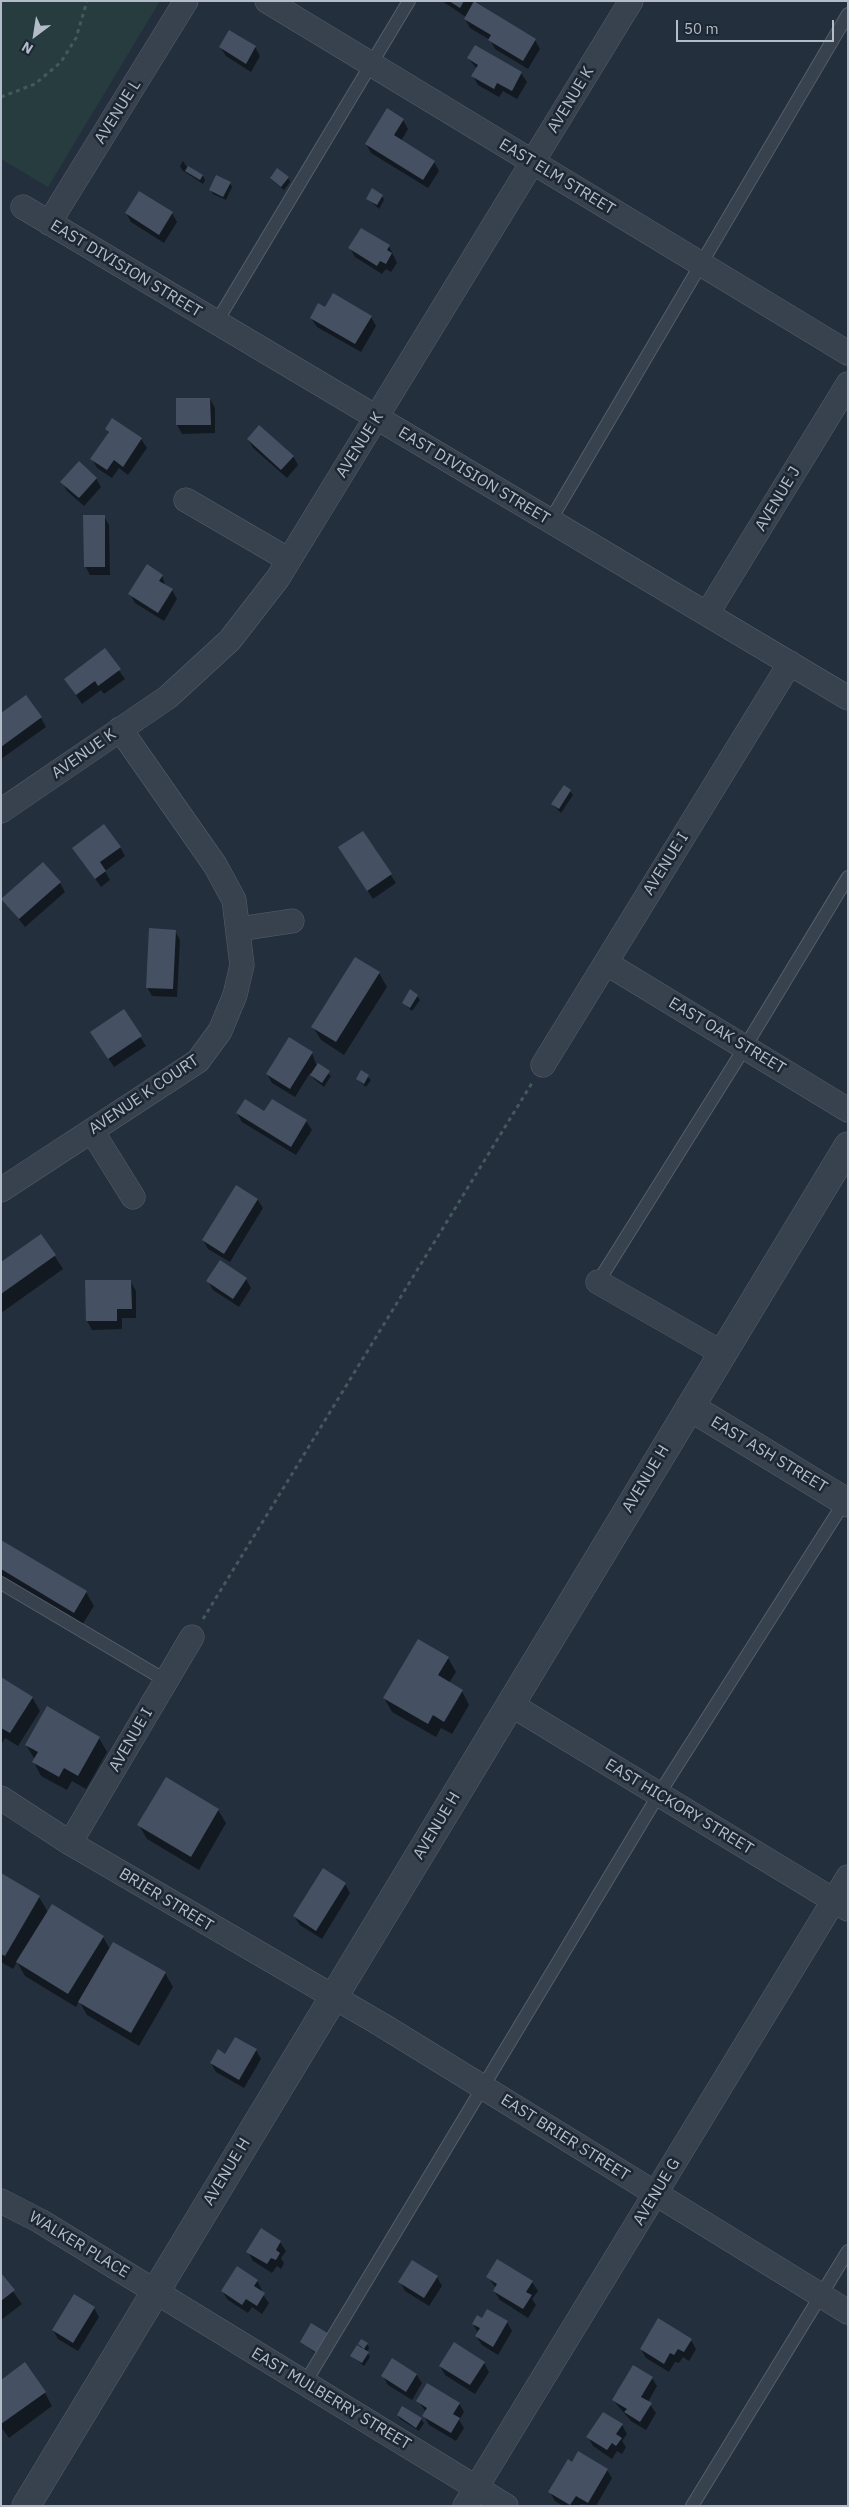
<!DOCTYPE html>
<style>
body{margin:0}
#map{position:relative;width:849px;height:2507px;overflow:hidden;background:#242f3e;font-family:"IBM Plex Sans",sans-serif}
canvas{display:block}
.frame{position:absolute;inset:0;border:2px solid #b4bcc9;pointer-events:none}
.north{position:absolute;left:10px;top:10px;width:50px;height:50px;-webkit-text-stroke:4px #1d2633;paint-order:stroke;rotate:211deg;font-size:14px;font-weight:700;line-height:20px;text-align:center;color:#b4bcc9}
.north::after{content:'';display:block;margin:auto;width:18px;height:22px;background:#b4bcc9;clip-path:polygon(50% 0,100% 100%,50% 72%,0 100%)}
.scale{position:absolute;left:676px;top:20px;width:158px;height:22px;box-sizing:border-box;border:2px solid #b4bcc9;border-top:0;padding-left:6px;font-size:15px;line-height:18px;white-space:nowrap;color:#b4bcc9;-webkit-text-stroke:4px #1d2633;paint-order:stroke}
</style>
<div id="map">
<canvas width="849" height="2507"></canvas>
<div class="frame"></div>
<div class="north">N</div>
<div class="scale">50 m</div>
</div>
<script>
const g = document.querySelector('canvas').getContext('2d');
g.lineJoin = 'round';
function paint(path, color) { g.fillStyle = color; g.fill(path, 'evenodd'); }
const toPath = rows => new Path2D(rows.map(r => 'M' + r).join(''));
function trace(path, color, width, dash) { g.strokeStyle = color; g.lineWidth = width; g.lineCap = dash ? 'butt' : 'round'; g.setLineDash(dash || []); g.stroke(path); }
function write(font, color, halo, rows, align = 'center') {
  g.font = font + ' "IBM Plex Sans",sans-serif'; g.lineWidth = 5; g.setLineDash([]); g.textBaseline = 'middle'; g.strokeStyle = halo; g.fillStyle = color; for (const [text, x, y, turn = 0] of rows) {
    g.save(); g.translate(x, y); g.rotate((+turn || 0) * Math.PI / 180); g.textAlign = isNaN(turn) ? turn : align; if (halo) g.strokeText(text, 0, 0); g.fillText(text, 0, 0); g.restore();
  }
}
const green = toPath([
 [1,1,160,1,48,187,1,159]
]);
const shadow = toPath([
 [442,1,475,1,535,40,540,49,528,69,495,49,490,40,470,28,465,19,466,17],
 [475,46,521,73,527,82,517,99,503,91,499,97,478,85,473,76,477,69,468,58],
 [220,47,255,47,260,56,251,72,226,56],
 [403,120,408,129,401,141,434,162,439,171,428,188,371,153,366,144],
 [183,161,187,167,203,176,205,180,203,184,182,170,180,166],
 [288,177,290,182,284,190,271,179],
 [230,183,232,187,226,200,213,194,211,190],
 [382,196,384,200,379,209,368,199],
 [126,213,172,213,177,222,164,243,131,222],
 [389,246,397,263,391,272,386,269,382,274,355,257,350,248],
 [325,308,371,317,376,326,361,352,317,327,311,318],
 [210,399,215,408,215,433,182,434,177,425],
 [113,419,141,439,147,448,128,475,119,468,112,478,97,468,92,459,109,434,106,429],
 [248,439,293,456,298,465,287,478,253,448],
 [96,478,101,487,84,506,67,491,62,482],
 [104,516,109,525,110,575,90,575,85,566],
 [162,576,166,587,172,590,177,599,164,621,135,603,130,594],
 [104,650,125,679,104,694,101,690,82,704,65,679],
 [1,714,41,718,46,727,1,759],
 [570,791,573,795,561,813,552,804],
 [363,833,396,883,373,899,345,857],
 [120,847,125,856,105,871,110,880,101,887,73,848],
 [60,883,65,892,25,927,3,899],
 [175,931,180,940,177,997,152,996,147,987],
 [379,973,387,987,344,1055,321,1040,313,1027],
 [417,996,420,1000,412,1011,403,1003],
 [124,1011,146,1046,114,1067,97,1041],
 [312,1053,316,1064,331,1076,324,1087,314,1079,310,1073,295,1097,272,1083,267,1074],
 [362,1072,371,1080,366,1087,357,1079],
 [272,1101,306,1121,312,1130,296,1155,242,1122,237,1113,265,1113],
 [257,1199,263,1208,230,1262,208,1249,203,1240],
 [41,1235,63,1269,1,1313,1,1263],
 [246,1279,251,1288,239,1307,213,1290,208,1281],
 [131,1282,136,1291,136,1318,122,1318,122,1329,92,1330,87,1321],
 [1,1542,86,1592,94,1606,82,1625,1,1577],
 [448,1658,456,1672,449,1683,462,1691,469,1705,452,1734,441,1728,436,1737,392,1712,384,1698],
 [1,1679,32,1697,40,1711,18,1746,5,1738,1,1745],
 [47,1708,99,1738,107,1752,86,1789,72,1781,67,1790,41,1776,34,1762,34,1758,26,1745],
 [218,1810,226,1823,199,1870,147,1839,139,1825],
 [1,1875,39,1897,48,1912,103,1937,110,1949,165,1973,173,1987,139,2046,87,2015,79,2001,76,2007,25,1976,17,1962,13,1969,1,1962],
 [345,1884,350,1893,322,1939,300,1925,294,1916],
 [256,2050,261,2059,244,2088,216,2072,211,2063,225,2055],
 [280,2242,286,2251,281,2258,284,2263,281,2269,277,2266,272,2273,253,2261,248,2252],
 [1,2275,22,2304,1,2320],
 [437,2277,442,2286,429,2306,405,2291,400,2282],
 [488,2277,532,2282,538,2291,532,2299,536,2305,528,2318,500,2300,494,2291,496,2288],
 [257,2281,262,2290,261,2292,269,2303,262,2314,252,2307,248,2313,228,2300,222,2291],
 [94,2308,99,2317,78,2351,58,2339,53,2330],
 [482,2319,507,2322,512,2331,498,2355,482,2345,476,2336,478,2333,473,2324],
 [312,2325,319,2356,301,2342],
 [691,2340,696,2349,689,2361,683,2357,679,2363,675,2362,669,2372,646,2358,641,2349],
 [359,2344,367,2344,369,2348,367,2352,370,2357,364,2366,352,2356,362,2350],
 [484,2363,489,2372,475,2394,445,2375,440,2366],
 [416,2374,422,2383,412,2400,388,2385,383,2376],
 [652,2378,657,2386,648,2402,656,2413,646,2430,631,2421,613,2400],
 [1,2381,45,2393,52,2406,9,2438,1,2427],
 [418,2401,459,2403,464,2412,459,2420,464,2428,456,2441,429,2425,424,2416,426,2412],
 [403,2408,421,2419,424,2423,419,2431,400,2419,398,2415],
 [622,2425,627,2434,622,2441,626,2447,622,2454,617,2451,612,2459,593,2446,588,2437],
 [607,2470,612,2478,596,2506,581,2504,580,2506,563,2506,555,2501,550,2492]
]);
const building = toPath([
 [449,1,464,1,460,8],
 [474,1,536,39,523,61,488,40,491,35,464,19],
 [229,30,256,46,246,64,219,47],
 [475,45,522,72,512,91,497,83,494,89,471,76,478,65,467,58],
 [387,108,404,119,394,135,435,161,423,180,365,144],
 [188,166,203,175,200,180,185,171],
 [277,168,289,177,281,187,270,178],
 [216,175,231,182,223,197,209,190],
 [372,188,383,195,377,205,366,199],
 [139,191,173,212,159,235,125,213],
 [361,228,390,245,387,250,392,253,386,264,380,261,377,266,348,248],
 [333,293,372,316,355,344,310,318,318,303,325,307],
 [176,398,210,398,211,425,176,425],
 [112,418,142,438,123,467,114,460,107,470,90,459,109,432,105,429],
 [259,425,294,456,281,470,247,439],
 [79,461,97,478,79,498,60,482],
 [83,515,105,515,105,567,84,567],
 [147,564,163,575,159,581,173,589,158,613,128,594],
 [105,648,121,669,98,686,95,681,76,695,64,679],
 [26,695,42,717,1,747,1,713],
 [564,785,571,790,559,809,551,804],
 [104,824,121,847,100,862,106,871,95,879,72,848],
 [363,831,392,874,367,891,338,847],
 [43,862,61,882,19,919,1,899],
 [149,928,176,930,173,989,146,988],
 [355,957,380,972,336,1042,311,1027],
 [410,989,418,995,410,1008,402,1003],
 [124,1009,142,1036,108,1059,90,1032],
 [289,1037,313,1052,290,1089,266,1074],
 [318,1063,330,1071,322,1083,310,1075],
 [361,1070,369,1075,364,1084,356,1079],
 [245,1099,264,1111,272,1099,307,1120,291,1147,236,1113],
 [236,1185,258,1199,224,1254,202,1240],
 [41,1234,56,1255,1,1294,1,1262],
 [220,1260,247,1278,233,1299,206,1281],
 [85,1280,131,1280,132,1309,117,1309,117,1321,86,1321],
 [1,1540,87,1591,74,1613,1,1569],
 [418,1639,449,1657,438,1675,463,1690,444,1722,433,1715,428,1724,383,1698],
 [1,1677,33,1697,10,1733,1,1728],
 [47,1706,100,1737,78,1776,64,1768,59,1777,32,1762,38,1752,25,1745],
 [166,1777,219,1809,191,1857,137,1825],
 [323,1868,346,1883,316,1931,293,1916],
 [1,1873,40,1896,5,1956,1,1954],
 [52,1904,104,1936,68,1994,16,1962],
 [113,1942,166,1972,131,2033,78,2002],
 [235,2037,257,2049,239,2080,210,2063,218,2049,225,2054],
 [261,2228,281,2241,276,2250,280,2253,276,2260,271,2258,267,2264,246,2252],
 [497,2259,533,2281,526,2292,532,2295,523,2309,493,2291,497,2284,486,2277],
 [412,2260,438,2276,424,2298,398,2282],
 [237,2266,258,2280,254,2286,265,2293,257,2306,246,2299,242,2305,221,2291],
 [1,2273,15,2290,1,2301],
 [74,2294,95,2307,73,2343,52,2330],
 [487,2309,508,2321,493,2347,475,2336,480,2328,472,2324,477,2315,482,2318],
 [658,2318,692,2339,684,2352,678,2349,674,2355,670,2353,664,2364,640,2349],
 [311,2323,329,2334,317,2353,300,2342],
 [361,2339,368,2343,364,2349,358,2344],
 [454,2342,485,2362,470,2385,439,2366],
 [357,2345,369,2352,362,2363,350,2356],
 [392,2358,417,2374,406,2392,381,2376],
 [25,2362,46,2392,1,2424,1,2380],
 [633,2365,653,2377,641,2397,652,2403,640,2422,624,2412,627,2409,612,2400],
 [427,2383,460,2403,453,2414,460,2418,451,2433,422,2416,427,2408,416,2401],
 [402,2406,422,2418,416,2428,397,2415],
 [603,2412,623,2424,616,2434,622,2438,616,2446,612,2443,607,2450,586,2437],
 [578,2451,608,2469,588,2503,576,2496,570,2505,548,2492,568,2459,572,2462]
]);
const path = toPath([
 [1,97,35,84,61,62,76,38,87,1],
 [203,1619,532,1083]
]);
const service = toPath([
 [216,323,409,1],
 [550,521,848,14],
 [598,1282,745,1047,848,877],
 [1,1583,165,1680],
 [305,2383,659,1794,845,1501],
 [692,2506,848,2251]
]);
const minor = toPath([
 [267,1,848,353],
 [23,207,848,698],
 [49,223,186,1],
 [186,500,289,560],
 [707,614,848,384],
 [1,811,168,697,230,640,278,578,631,1],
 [239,929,292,921],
 [606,963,848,1110],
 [543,1065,790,663],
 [92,1131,133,1197],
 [1,1190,198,1061,220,1031,235,995,242,965,234,900,215,865,120,729],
 [598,1282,722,1353],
 [510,1704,848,1909],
 [1,1798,70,1843,382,2025,848,2312],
 [70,1843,192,1637],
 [1,2201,40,2221,506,2506],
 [465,2506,848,1877]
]);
const tertiary = toPath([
 [690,1407,848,1503],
 [26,2506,848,1146]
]);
const streetNames = [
 ["AVENUE K",571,100,-59],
 ["AVENUE L",118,112,-58],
 ["EAST ELM STREET",557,177,31],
 ["EAST DIVISION STREET",126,269,31],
 ["AVENUE K",360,445,-58],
 ["EAST DIVISION STREET",474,476,31],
 ["AVENUE J",778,499,-59],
 ["AVENUE K",84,754,-35],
 ["AVENUE I",666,864,-58],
 ["EAST OAK STREET",727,1036,31],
 ["AVENUE K COURT",144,1095,-34],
 ["EAST ASH STREET",769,1455,31],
 ["AVENUE H",646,1479,-59],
 ["AVENUE I",131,1740,-60],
 ["EAST HICKORY STREET",679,1807,31],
 ["AVENUE H",437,1826,-59],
 ["BRIER STREET",166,1900,31],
 ["EAST BRIER STREET",565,2138,32],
 ["AVENUE H",227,2172,-59],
 ["AVENUE G",657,2192,-59],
 ["WALKER PLACE",79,2245,31],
 ["EAST MULBERRY STREET",331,2399,31]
];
paint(green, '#263c3f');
paint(shadow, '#0007');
paint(building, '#455162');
trace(service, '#565f6c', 14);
trace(minor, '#565f6c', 25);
trace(tertiary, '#565f6c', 29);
trace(path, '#44595c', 3, [4, 4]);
trace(service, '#38414e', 12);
trace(minor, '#38414e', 24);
trace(tertiary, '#38414e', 28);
write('16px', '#b4bcc9', '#1d2633', streetNames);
</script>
